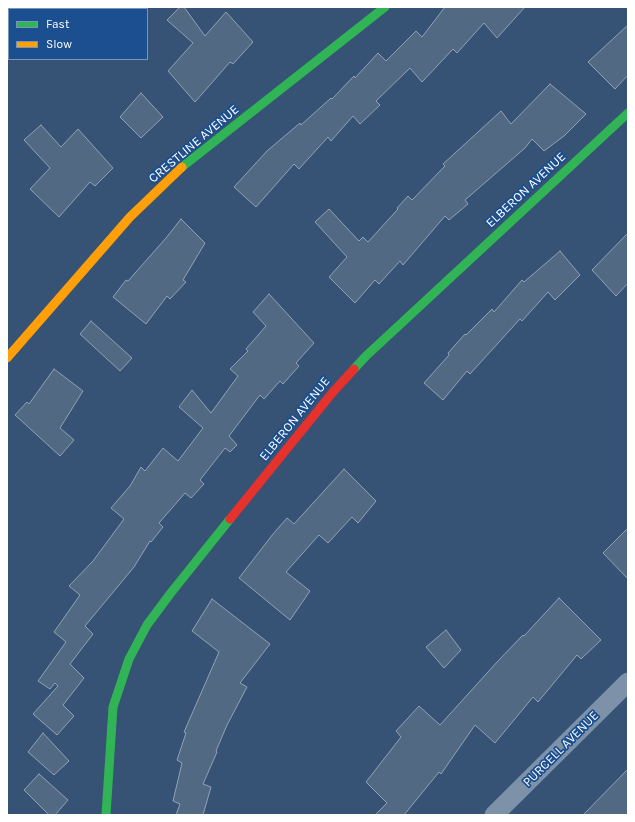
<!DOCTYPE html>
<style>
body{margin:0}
#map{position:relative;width:635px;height:822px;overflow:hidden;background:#365274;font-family:Karla,sans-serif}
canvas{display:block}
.frame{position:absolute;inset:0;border:8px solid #fff;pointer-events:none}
.legend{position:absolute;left:8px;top:8px;width:140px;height:52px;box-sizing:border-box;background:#1b4f8f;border:1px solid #7695bc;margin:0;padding:5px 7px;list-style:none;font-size:12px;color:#fff}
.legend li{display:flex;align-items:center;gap:8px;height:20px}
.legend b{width:20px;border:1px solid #7695bc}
</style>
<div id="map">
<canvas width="635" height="822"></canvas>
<div class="frame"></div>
<ul class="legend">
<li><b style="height:5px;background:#30b455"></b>Fast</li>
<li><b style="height:5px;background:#ff9f0a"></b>Slow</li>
</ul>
</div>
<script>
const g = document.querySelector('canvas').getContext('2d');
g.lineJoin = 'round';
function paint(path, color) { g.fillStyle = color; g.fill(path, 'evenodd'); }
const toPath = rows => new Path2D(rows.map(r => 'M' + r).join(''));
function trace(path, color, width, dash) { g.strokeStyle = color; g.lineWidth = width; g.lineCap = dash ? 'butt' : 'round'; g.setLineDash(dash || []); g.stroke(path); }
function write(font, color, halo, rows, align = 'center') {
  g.font = font + ' Karla,sans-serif'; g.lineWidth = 3.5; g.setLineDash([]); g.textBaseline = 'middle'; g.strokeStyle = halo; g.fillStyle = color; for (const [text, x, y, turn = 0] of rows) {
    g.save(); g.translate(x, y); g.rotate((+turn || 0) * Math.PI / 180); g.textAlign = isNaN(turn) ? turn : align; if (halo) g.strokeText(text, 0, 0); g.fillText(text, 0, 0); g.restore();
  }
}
const building = toPath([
 [180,7,184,7,205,36,226,12,253,42,233,64,230,62,195,102,168,71,193,43,167,20,180,7],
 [445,7,525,7,497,38,484,23,457,53,453,49,422,82,410,68,376,101,380,105,360,124,353,116,331,141,328,137,299,169,294,164,256,207,234,187,267,151,300,123,301,125,331,98,332,99,354,76,355,78,378,53,386,61,416,31,422,37,445,7],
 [628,25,628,75,615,89,588,62,628,25],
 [550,84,586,114,564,136,544,151,532,139,525,148,465,200,468,204,449,220,445,216,403,265,400,261,379,284,375,280,355,303,329,277,347,257,315,222,329,209,359,241,363,237,368,242,398,209,397,208,408,196,412,200,445,166,443,164,501,111,511,124,550,84],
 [141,93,163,117,141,138,120,117,141,93],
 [41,125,61,147,78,129,113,168,95,186,90,182,59,217,30,189,50,168,24,140,41,125],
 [181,219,205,243,183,280,186,282,170,299,167,296,146,324,113,297,126,280,128,281,166,238,181,219],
 [628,233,628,283,616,296,592,270,628,233],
 [560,251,580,275,555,300,548,292,522,321,520,319,470,374,467,371,443,400,424,383,449,355,448,353,465,334,466,335,492,309,494,312,522,280,524,282,560,251],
 [269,294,314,343,296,363,299,366,283,384,280,381,264,399,260,395,229,436,237,445,230,452,225,448,200,480,204,484,191,498,185,493,159,523,163,527,151,542,150,541,134,567,85,626,93,634,70,664,84,678,63,705,74,716,57,735,33,714,58,686,55,683,50,689,38,681,66,642,54,632,80,595,69,586,93,561,124,519,111,508,130,486,141,467,145,471,163,448,178,461,203,428,179,407,192,390,211,413,238,376,230,369,248,351,246,349,266,326,253,312,269,294],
 [91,321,132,358,120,371,80,334,91,321],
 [54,369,83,391,60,428,74,440,60,456,15,415,27,402,29,404,54,369],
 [344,469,376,501,358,523,352,517,328,543,319,535,286,572,310,591,290,620,239,578,273,534,287,518,294,524,344,469],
 [628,528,628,579,603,553,628,528],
 [559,598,601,640,581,659,577,655,538,702,533,697,495,743,475,725,441,774,439,772,404,815,375,815,387,803,366,782,401,737,396,731,419,706,440,725,497,662,523,635,524,636,559,598],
 [212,599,270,644,240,683,247,687,227,725,216,751,217,752,203,784,211,787,203,815,176,815,180,804,173,801,182,763,177,760,186,733,184,732,219,652,192,631,212,599],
 [446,630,461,650,444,668,426,647,446,630],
 [43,733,69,761,54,775,28,752,43,733],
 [628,769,628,815,583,815,628,769],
 [39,774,68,800,55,815,49,815,24,790,39,774]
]);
const street = toPath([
 [494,815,628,682]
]);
const fast = toPath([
 [182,167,385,7],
 [354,369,366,356,628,113],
 [106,815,113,707,129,659,147,625,170,594,230,519]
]);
const slow = toPath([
 [7,358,130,217,182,167]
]);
const jam = toPath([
 [230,519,333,392,354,369]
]);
const streetNames = [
 ["CRESTLINE AVENUE",194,144,-40],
 ["ELBERON AVENUE",526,190,-43],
 ["ELBERON AVENUE",295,419,-51],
 ["PURCELL AVENUE",561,749,-45]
];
paint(building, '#526984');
trace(building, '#92a2b6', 1);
trace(street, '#7d92a8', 19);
trace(fast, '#30b455', 9);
trace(slow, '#ff9f0a', 9);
trace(jam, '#e5322d', 9);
write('13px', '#fff', '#1b4f8f', streetNames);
</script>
